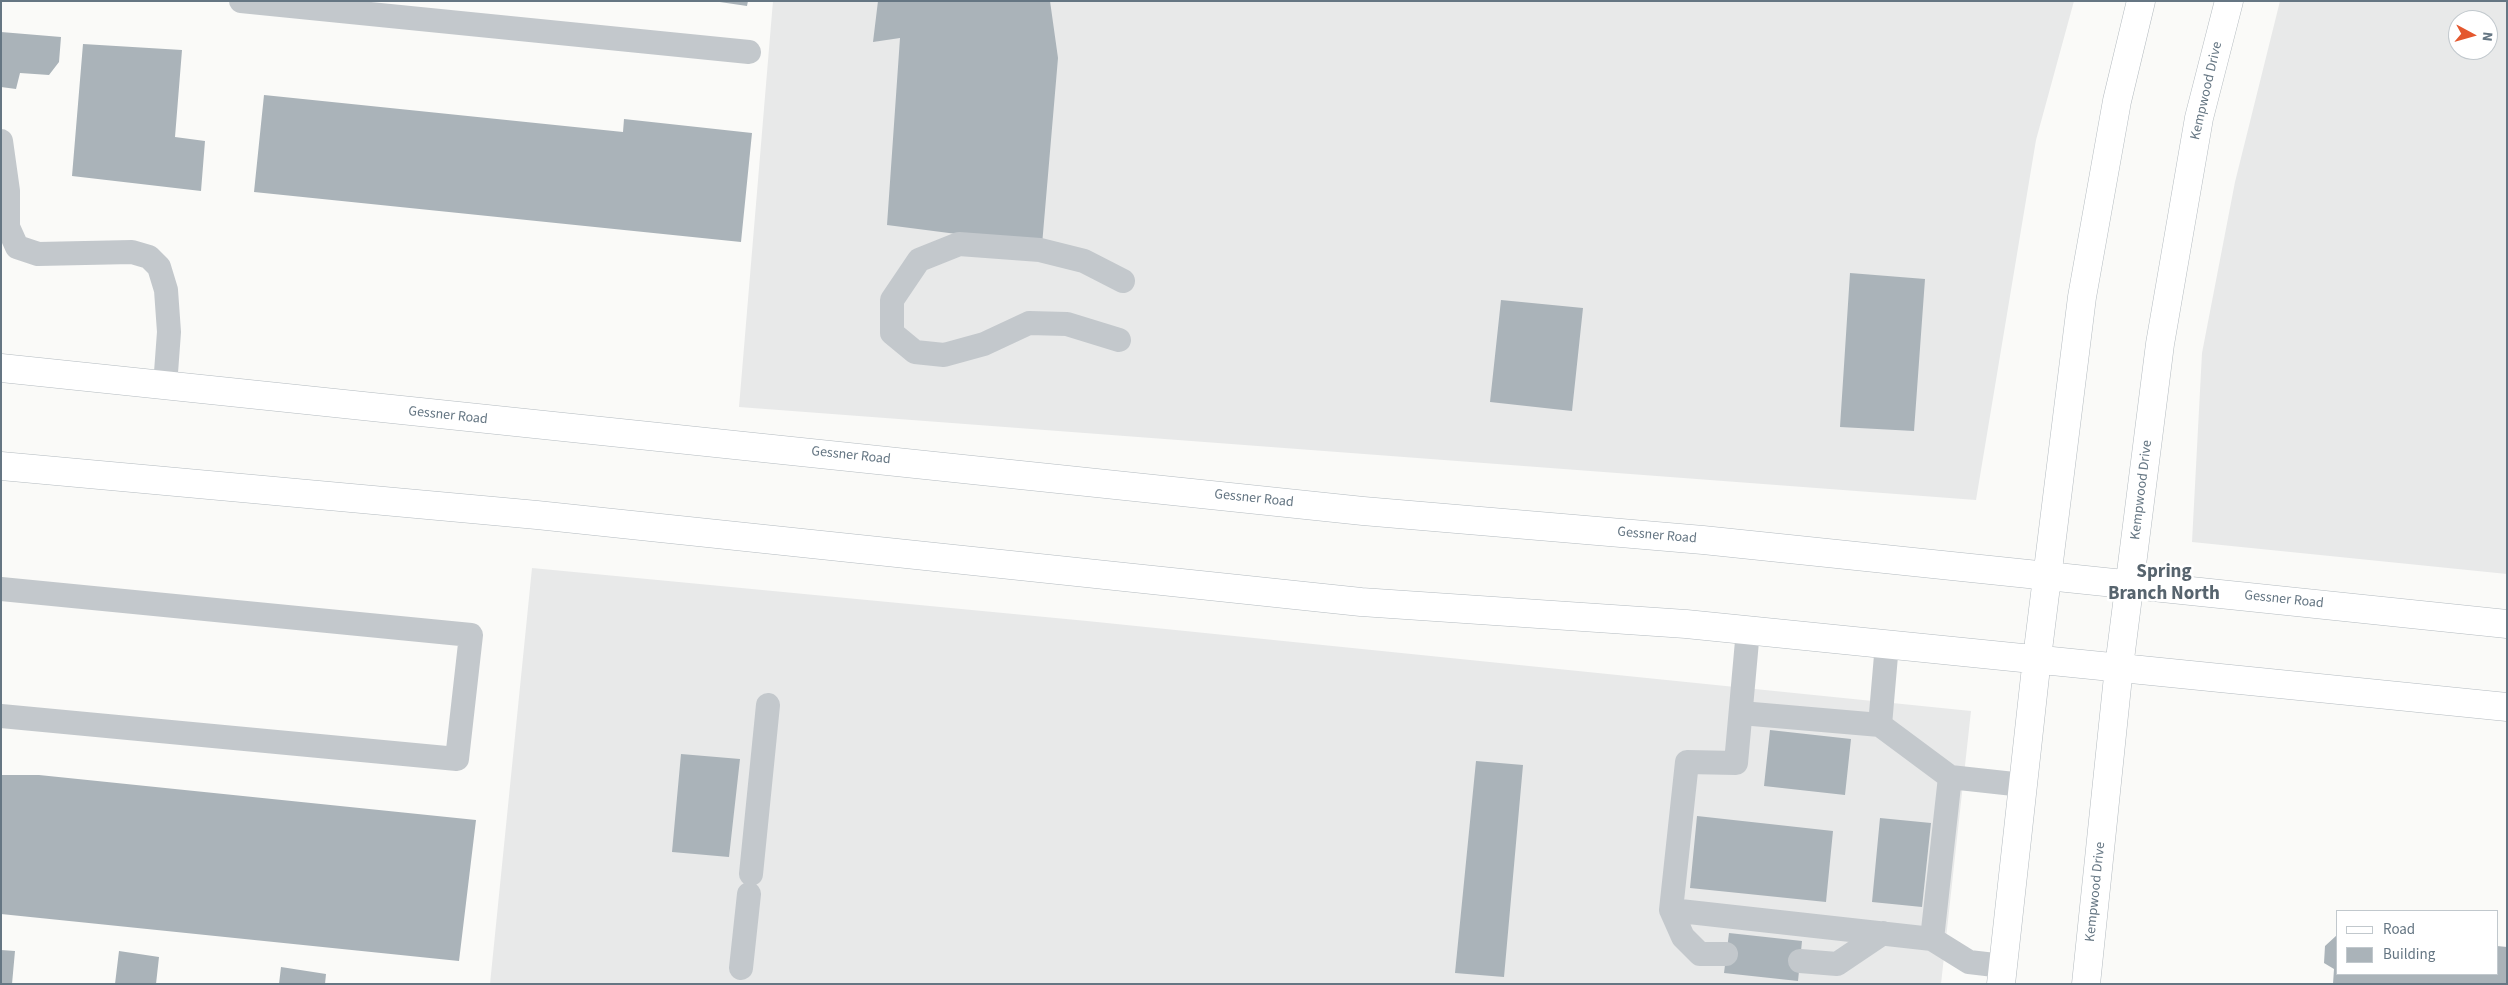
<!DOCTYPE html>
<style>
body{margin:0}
#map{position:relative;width:2508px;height:985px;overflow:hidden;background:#fafaf8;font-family:"Source Sans 3",sans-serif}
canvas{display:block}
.frame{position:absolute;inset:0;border:2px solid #657683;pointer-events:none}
.legend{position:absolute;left:2336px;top:910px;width:162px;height:65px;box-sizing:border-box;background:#fff;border:1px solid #c1c8cd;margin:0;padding:6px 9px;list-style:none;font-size:15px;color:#657683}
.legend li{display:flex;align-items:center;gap:10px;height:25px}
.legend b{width:25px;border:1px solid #c1c8cd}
.north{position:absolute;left:2448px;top:10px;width:50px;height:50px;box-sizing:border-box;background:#fff;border:1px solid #c1c8cd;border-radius:50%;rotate:96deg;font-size:14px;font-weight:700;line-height:20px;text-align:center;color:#657683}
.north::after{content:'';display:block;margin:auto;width:18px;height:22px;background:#e4572e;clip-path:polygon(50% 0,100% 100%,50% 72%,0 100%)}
</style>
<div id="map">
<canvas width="2508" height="985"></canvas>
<div class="frame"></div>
<ul class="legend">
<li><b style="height:6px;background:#fff"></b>Road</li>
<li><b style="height:14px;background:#aab3b9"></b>Building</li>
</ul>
<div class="north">N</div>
</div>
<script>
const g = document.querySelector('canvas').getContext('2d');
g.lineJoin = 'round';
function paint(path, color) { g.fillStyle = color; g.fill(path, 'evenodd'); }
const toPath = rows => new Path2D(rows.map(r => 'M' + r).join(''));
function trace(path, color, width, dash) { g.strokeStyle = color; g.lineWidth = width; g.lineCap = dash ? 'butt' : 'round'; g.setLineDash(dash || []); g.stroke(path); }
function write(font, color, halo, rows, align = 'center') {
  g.font = font + ' "Source Sans 3",sans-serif'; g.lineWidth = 5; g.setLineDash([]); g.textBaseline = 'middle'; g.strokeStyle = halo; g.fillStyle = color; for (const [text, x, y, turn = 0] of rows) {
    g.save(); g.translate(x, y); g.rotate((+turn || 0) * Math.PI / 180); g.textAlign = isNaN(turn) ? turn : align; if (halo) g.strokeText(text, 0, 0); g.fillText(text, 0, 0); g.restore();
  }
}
const built = toPath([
 [773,1,2074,1,2036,140,1976,500,739,407],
 [2280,1,2507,1,2507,574,2192,542,2202,353,2235,182],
 [2458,20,2488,20,2488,50,2458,50],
 [532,568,1087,621,1971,711,1941,984,490,984]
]);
const building = toPath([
 [713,1,748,1,747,6],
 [878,1,1050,1,1058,58,1042,245,887,225,900,38,873,42],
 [1,32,61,37,59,62,49,75,20,73,16,89,1,87],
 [83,44,182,50,175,137,205,141,201,191,72,176],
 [264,95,623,132,624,119,752,133,741,242,254,192],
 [1850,273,1925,279,1914,431,1840,427],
 [1501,300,1583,308,1572,411,1490,402],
 [1770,730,1851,739,1845,795,1764,786],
 [681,754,740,759,729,857,672,852],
 [1476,761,1523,765,1504,977,1455,973],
 [1,775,39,775,476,820,459,961,1,914],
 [1697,816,1833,831,1826,902,1690,888],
 [1880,818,1931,823,1922,907,1872,902],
 [1729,933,1802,941,1798,981,1724,973],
 [2337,935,2337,974,2497,974,2497,946,2507,947,2507,984,2333,984,2334,969,2324,963,2325,946],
 [1,950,15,951,12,984,1,984],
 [119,951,159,957,156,984,115,984],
 [281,967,326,974,325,984,279,984]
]);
const service = toPath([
 [241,1,749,52],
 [1,141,8,191,8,227,17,247,38,254,132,252,149,257,159,267,166,290,169,332,165,386],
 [1119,340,1067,324,1029,323,984,344,944,355,915,352,892,333,892,300,919,260,959,244,1040,250,1084,261,1123,281],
 [1,589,471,635,457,759,1,716],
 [1748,630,1736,763,1687,762,1671,910,1932,939,1969,962,2003,966],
 [1887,644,1880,725,1950,777],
 [1741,713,1880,725],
 [751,874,768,705],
 [1671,910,1683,937,1700,954,1726,954],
 [1932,939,1950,777,2023,785],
 [1800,961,1837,964,1883,933],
 [741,968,749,894]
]);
const secondary = toPath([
 [1,368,1363,511,1703,540,2507,624],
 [1,466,537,515,1361,602,1686,624,2507,707],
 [2001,984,2037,658,2082,297,2117,101,2141,1],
 [2086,984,2119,667,2160,344,2199,118,2229,1]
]);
const streetNames = [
 ["Kempwood Drive",2207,91,-77],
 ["Gessner Road",448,416,6],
 ["Gessner Road",851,456,6],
 ["Kempwood Drive",2142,490,-83],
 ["Gessner Road",1254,499,6],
 ["Gessner Road",1657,536,5],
 ["Gessner Road",2284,600,6],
 ["Kempwood Drive",2096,892,-84]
];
const districtNames = [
 ["Spring",2164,573],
 ["Branch North",2164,595]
];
paint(built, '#e8e9e9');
paint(building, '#aab3b9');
trace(secondary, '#b3babf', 29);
trace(service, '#c3c8cc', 24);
trace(secondary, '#fff', 28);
write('14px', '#657683', '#fff', streetNames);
write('bold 19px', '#57646e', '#fff', districtNames);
</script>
